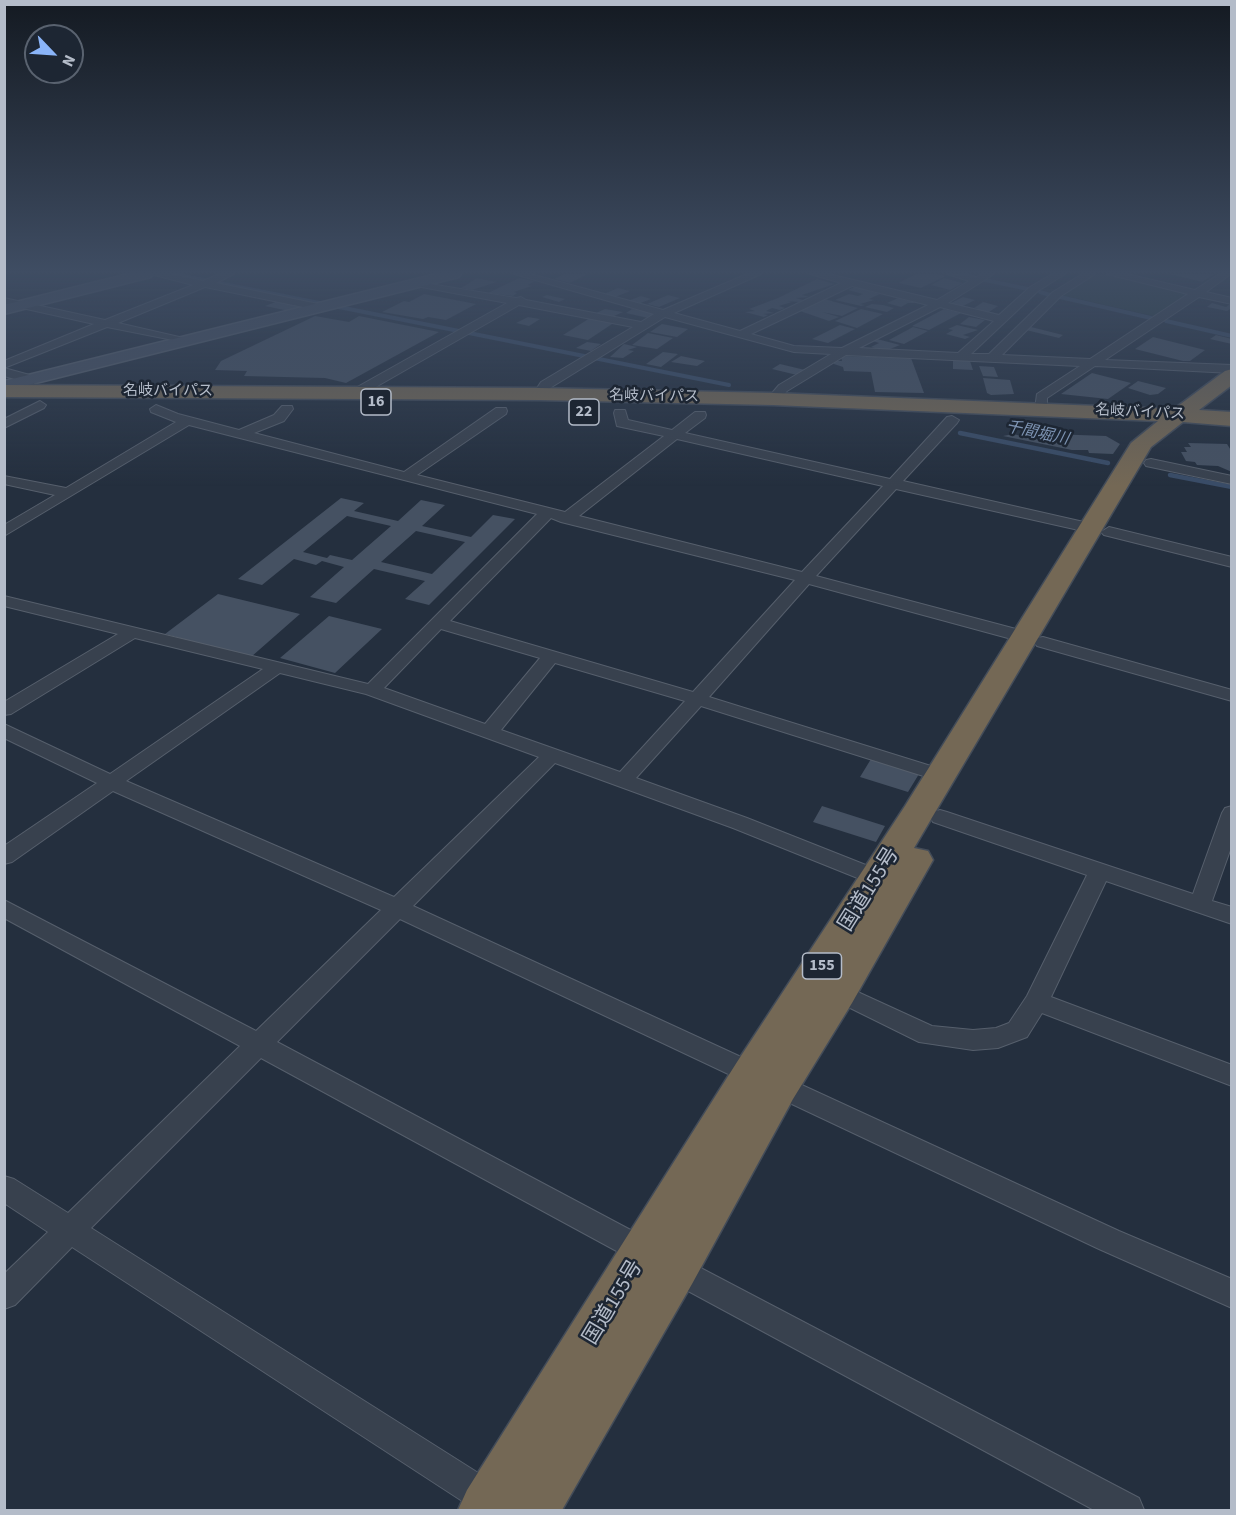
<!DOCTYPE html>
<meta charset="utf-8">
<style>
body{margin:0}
#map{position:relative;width:1236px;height:1515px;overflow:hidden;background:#242f3e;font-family:"Source Sans 3",sans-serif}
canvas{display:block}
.frame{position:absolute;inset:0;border:6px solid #b4bcc9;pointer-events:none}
.north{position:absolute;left:24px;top:24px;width:60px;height:60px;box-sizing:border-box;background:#1d2633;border:2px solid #59626f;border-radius:50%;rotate:115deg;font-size:16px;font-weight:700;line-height:24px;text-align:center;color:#b4bcc9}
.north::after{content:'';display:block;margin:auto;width:21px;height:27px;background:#8ab4f8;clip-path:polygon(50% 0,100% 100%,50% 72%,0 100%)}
</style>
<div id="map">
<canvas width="1236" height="1515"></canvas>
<div class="frame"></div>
<div class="north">N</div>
</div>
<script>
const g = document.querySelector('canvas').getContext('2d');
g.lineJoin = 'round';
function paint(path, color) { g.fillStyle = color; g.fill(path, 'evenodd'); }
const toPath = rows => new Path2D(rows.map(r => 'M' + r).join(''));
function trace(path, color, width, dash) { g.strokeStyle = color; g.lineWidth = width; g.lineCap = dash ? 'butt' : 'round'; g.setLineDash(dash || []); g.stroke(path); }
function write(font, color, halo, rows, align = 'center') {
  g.font = font + ' "Source Sans 3","Noto Sans JP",sans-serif'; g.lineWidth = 5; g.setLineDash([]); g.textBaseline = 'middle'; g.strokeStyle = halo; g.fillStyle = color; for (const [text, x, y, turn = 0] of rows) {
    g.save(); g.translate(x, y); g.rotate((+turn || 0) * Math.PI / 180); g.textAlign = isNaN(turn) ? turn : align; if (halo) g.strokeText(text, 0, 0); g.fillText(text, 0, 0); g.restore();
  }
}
const green = toPath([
 [1090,274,1112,274,1197,293,1162,318,1057,294]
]);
const streamFar1 = toPath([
 [174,274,729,385],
 [962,274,974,277],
 [985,280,1028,289],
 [1040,292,1050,295],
 [1060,297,1151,318],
 [1166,321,1232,336]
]);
const stream = toPath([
 [960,433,1108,463],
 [1170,475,1232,487]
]);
const building = toPath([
 [564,274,588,274,570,283,554,279],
 [916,274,938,274,946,276,921,288,898,283],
 [1169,274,1215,274,1202,282],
 [477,278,497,282,472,290,461,288],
 [519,278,535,281,528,285,532,286,514,292,517,293,513,296,488,293],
 [944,278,963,283,950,290,931,285],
 [817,279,835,284,802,295,810,297,796,298,803,300,799,302,787,301,792,302,779,306,785,308,780,310,772,308,766,311,774,313,763,314,768,315,764,317,745,312,755,311,749,309,778,298],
 [855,287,870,291,880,294,869,299,874,300,860,304,865,305,861,306,835,300,849,294,858,296,863,294,848,290],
 [618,288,630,291,613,298,604,294],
 [424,294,476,304,446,320,428,317,423,319,382,312,404,301,409,302],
 [547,295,565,299,559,302,542,297],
 [668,295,680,298,659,307,647,304],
 [641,296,651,299,638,304,628,301],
 [963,297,975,300,959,308,947,305],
 [898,298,917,303,908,303,901,307,887,303],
 [825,299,835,302,858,308,842,316,822,312,839,317,829,321,800,311],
 [278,301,301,305,289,311,265,306],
 [983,302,998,306,989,312,995,313,990,316,973,311,978,309,974,308],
 [1212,303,1226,307,1230,304,1232,308,1227,311,1207,307],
 [872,304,883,305,894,308,887,312,865,307],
 [605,309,623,312,612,317,594,314],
 [632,309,648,312,653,315,648,318,626,313],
 [861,309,883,314,857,328,835,321],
 [944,309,961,313,929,330,912,326],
 [315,316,349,322,359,316,439,332,346,383,325,378,244,376,247,371,215,370,221,361],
 [528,317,540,319,529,326,516,323],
 [969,317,985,320,976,327,960,324],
 [590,318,615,322,588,340,563,335],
 [662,324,688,329,677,337,650,332],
 [840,325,855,329,828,343,812,339],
 [957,325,978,330,963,335,970,337,965,339,946,334,953,330,948,329],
 [913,327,928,331,904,344,889,340],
 [1031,327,1063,335,1059,338,1026,330],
 [648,333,673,338,657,349,632,345],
 [1216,335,1232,339,1232,344,1210,339],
 [1153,337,1205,350,1190,361,1183,361,1135,349],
 [877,339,900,345,885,351,871,347,879,343,873,341],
 [587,342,601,344,591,351,576,348],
 [624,344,637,347,628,350,634,351,623,358,610,357],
 [663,352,678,354,661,367,646,364],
 [681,356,705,361,697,366,671,362],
 [841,356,911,358,924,393,875,392,871,372,844,371,843,367,834,364,833,361,842,361],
 [953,361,970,361,973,370,953,369],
 [780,364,805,370,797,375,772,369],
 [979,366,994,367,998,377,983,376],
 [1092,373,1131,383,1108,399,1061,394],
 [983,378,1010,380,1014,394,991,395,987,393],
 [1138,381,1166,388,1158,394,1150,395,1128,388],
 [1013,434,1026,437,1053,438,1052,434,1106,436,1120,444,1113,454,1089,453,1088,450,1072,450,1003,436],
 [1188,443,1227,444,1232,452,1232,472,1218,466,1197,465,1195,462,1186,461,1181,452,1187,452,1184,447,1191,447],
 [341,498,364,503,354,511,398,521,421,500,445,505,422,526,471,537,493,515,515,519,429,605,405,599,425,581,374,569,336,603,310,597,344,567,322,561,316,565,294,559,262,585,238,579],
 [347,516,391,526,352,560,330,555,327,558,303,552],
 [416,531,465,542,432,574,381,562],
 [218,594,300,614,251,657,165,634],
 [329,616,382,629,335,673,280,658],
 [871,759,919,774,908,792,860,777],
 [822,806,885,826,876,842,813,822]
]);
const street = toPath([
 [150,274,171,274,203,281,219,274,234,274,216,283,318,304,323,307,318,310,205,287,118,323,188,339,188,343,107,327,4,368,4,361,94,324,4,304,4,298,105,320,193,285,150,274],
 [514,274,531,274,663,310,747,274,761,274,674,313,740,331,841,283,810,274,829,274,937,300,969,281,947,274,977,277,981,274,994,274,948,303,999,315,1030,287,1052,274,1065,274,1038,291,971,354,989,354,1053,292,1082,274,1095,274,1061,296,1002,355,1090,359,1188,294,1107,274,1127,274,1195,290,1219,274,1231,274,1206,292,1232,298,1232,304,1199,297,1105,360,1232,365,1232,373,1095,366,1047,398,1047,409,1041,413,1035,409,1037,394,1080,366,846,355,787,391,777,402,773,403,767,399,779,385,831,354,794,352,665,317,550,388,543,397,539,398,533,394,541,382,633,327,519,305,360,396,352,396,350,393,352,390,507,303,416,286,412,285,412,281,516,298,521,297,526,300,641,322,654,314,514,274],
 [852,286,928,305,842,348,794,346,751,334,852,286],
 [940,307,994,321,958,353,859,348,940,307],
 [4,368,37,377,39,380,33,384,4,376,4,368],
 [40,401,46,405,44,408,4,428,4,419,40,401],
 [156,405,178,414,239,430,274,415,282,406,292,406,293,409,284,421,254,433,404,472,496,408,506,408,507,411,506,414,417,475,565,512,664,436,617,426,614,413,615,410,625,410,628,420,672,430,695,412,705,412,706,415,705,418,685,433,890,479,947,417,952,416,959,420,957,423,903,481,1097,525,1100,528,1097,531,1092,533,896,489,816,576,1031,633,1034,637,1031,641,1019,641,809,584,709,697,947,771,950,775,947,779,940,781,933,779,701,706,636,778,747,818,886,873,889,878,886,883,878,886,870,883,733,828,555,763,413,906,1119,1231,1232,1279,1232,1308,1099,1249,400,919,277,1042,655,1243,660,1252,655,1261,645,1265,635,1261,261,1058,91,1228,502,1488,507,1500,503,1510,476,1510,72,1247,15,1305,4,1309,4,1274,48,1232,4,1203,4,1176,14,1179,68,1213,240,1046,4,918,4,900,256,1031,381,910,113,791,12,862,4,864,4,846,97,783,4,738,4,724,110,774,263,669,135,638,11,714,4,715,4,702,118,634,4,606,4,596,368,684,537,514,189,425,4,536,4,525,55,495,4,484,4,476,66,488,176,422,151,412,150,409,156,405],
 [677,439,883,486,802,572,579,516,677,439],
 [551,518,561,522,795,580,693,692,450,621,551,518],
 [441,629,540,658,485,724,384,688,441,629],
 [555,663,685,701,620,772,501,730,555,663],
 [280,673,366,694,539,757,394,897,126,781,280,673],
 [1151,459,1232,476,1232,484,1146,466,1144,463,1146,460,1151,459],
 [1109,527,1232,557,1232,567,1104,535,1101,532,1109,527],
 [1043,637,1232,690,1232,701,1037,646,1034,642,1037,638,1043,637],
 [1232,806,1232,845,1212,901,1232,907,1232,924,1106,881,1051,997,1232,1065,1232,1086,1042,1013,1027,1037,998,1048,973,1050,919,1042,830,998,826,992,830,986,838,983,932,1026,973,1030,996,1028,1009,1023,1027,996,1087,875,933,822,930,817,933,812,940,810,947,812,1193,894,1222,813,1225,808,1232,806],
 [674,1254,1139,1498,1144,1510,1094,1510,664,1278,659,1268,664,1258,674,1254]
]);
const secondary = toPath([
 [128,274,153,274,151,277,4,314,4,305,128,274],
 [436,274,461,274,459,277,4,391,4,381,436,274]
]);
const highway = toPath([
 [1232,369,1232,385,1199,410,1232,412,1232,426,1183,422,1151,447,914,848,928,851,933,860,852,1003,793,1099,692,1284,562,1510,458,1510,467,1490,737,1062,905,806,1131,443,1158,421,773,405,539,400,4,397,4,385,539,388,773,393,1174,409,1225,371,1232,369]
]);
const farStreetnames = [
 ["名岐バイパス",168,392],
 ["名岐バイパス",654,397,1],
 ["名岐バイパス",1140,413,3]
];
const shields = [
 [376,402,30],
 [584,412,30],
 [822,966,39]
];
const shieldNames = [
 ["16",376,402],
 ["22",584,412],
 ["155",822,966]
];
const farWaternames = [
 ["千間堀川",1037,434,12]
];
const nearStreetnames = [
 ["国道155号",870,890,-58],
 ["国道155号",614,1303,-59]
];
paint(green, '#263c3f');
trace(streamFar1, '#394c67', 4);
trace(stream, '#394c67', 4.5);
paint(building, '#455162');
trace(street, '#565f6c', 2);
trace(secondary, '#565f6c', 3);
trace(highway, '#434c59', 3);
paint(street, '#38414e');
paint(secondary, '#465061');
paint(highway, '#746855');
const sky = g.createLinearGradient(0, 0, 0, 486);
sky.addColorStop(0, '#141a22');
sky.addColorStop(0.56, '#3f4d63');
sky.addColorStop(1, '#3f4d6300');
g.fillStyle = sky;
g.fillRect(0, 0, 1236, 486);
write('15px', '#b4bcc9', '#1d2633', farStreetnames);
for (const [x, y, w] of shields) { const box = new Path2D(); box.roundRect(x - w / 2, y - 13, w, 26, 4.5); g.fillStyle = '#1d2633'; g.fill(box); trace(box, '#b4bcc9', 1.5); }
write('bold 16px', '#b4bcc9', null, shieldNames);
write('italic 16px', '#7c92b1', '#1d2633', farWaternames);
write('21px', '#b4bcc9', '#1d2633', nearStreetnames);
</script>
